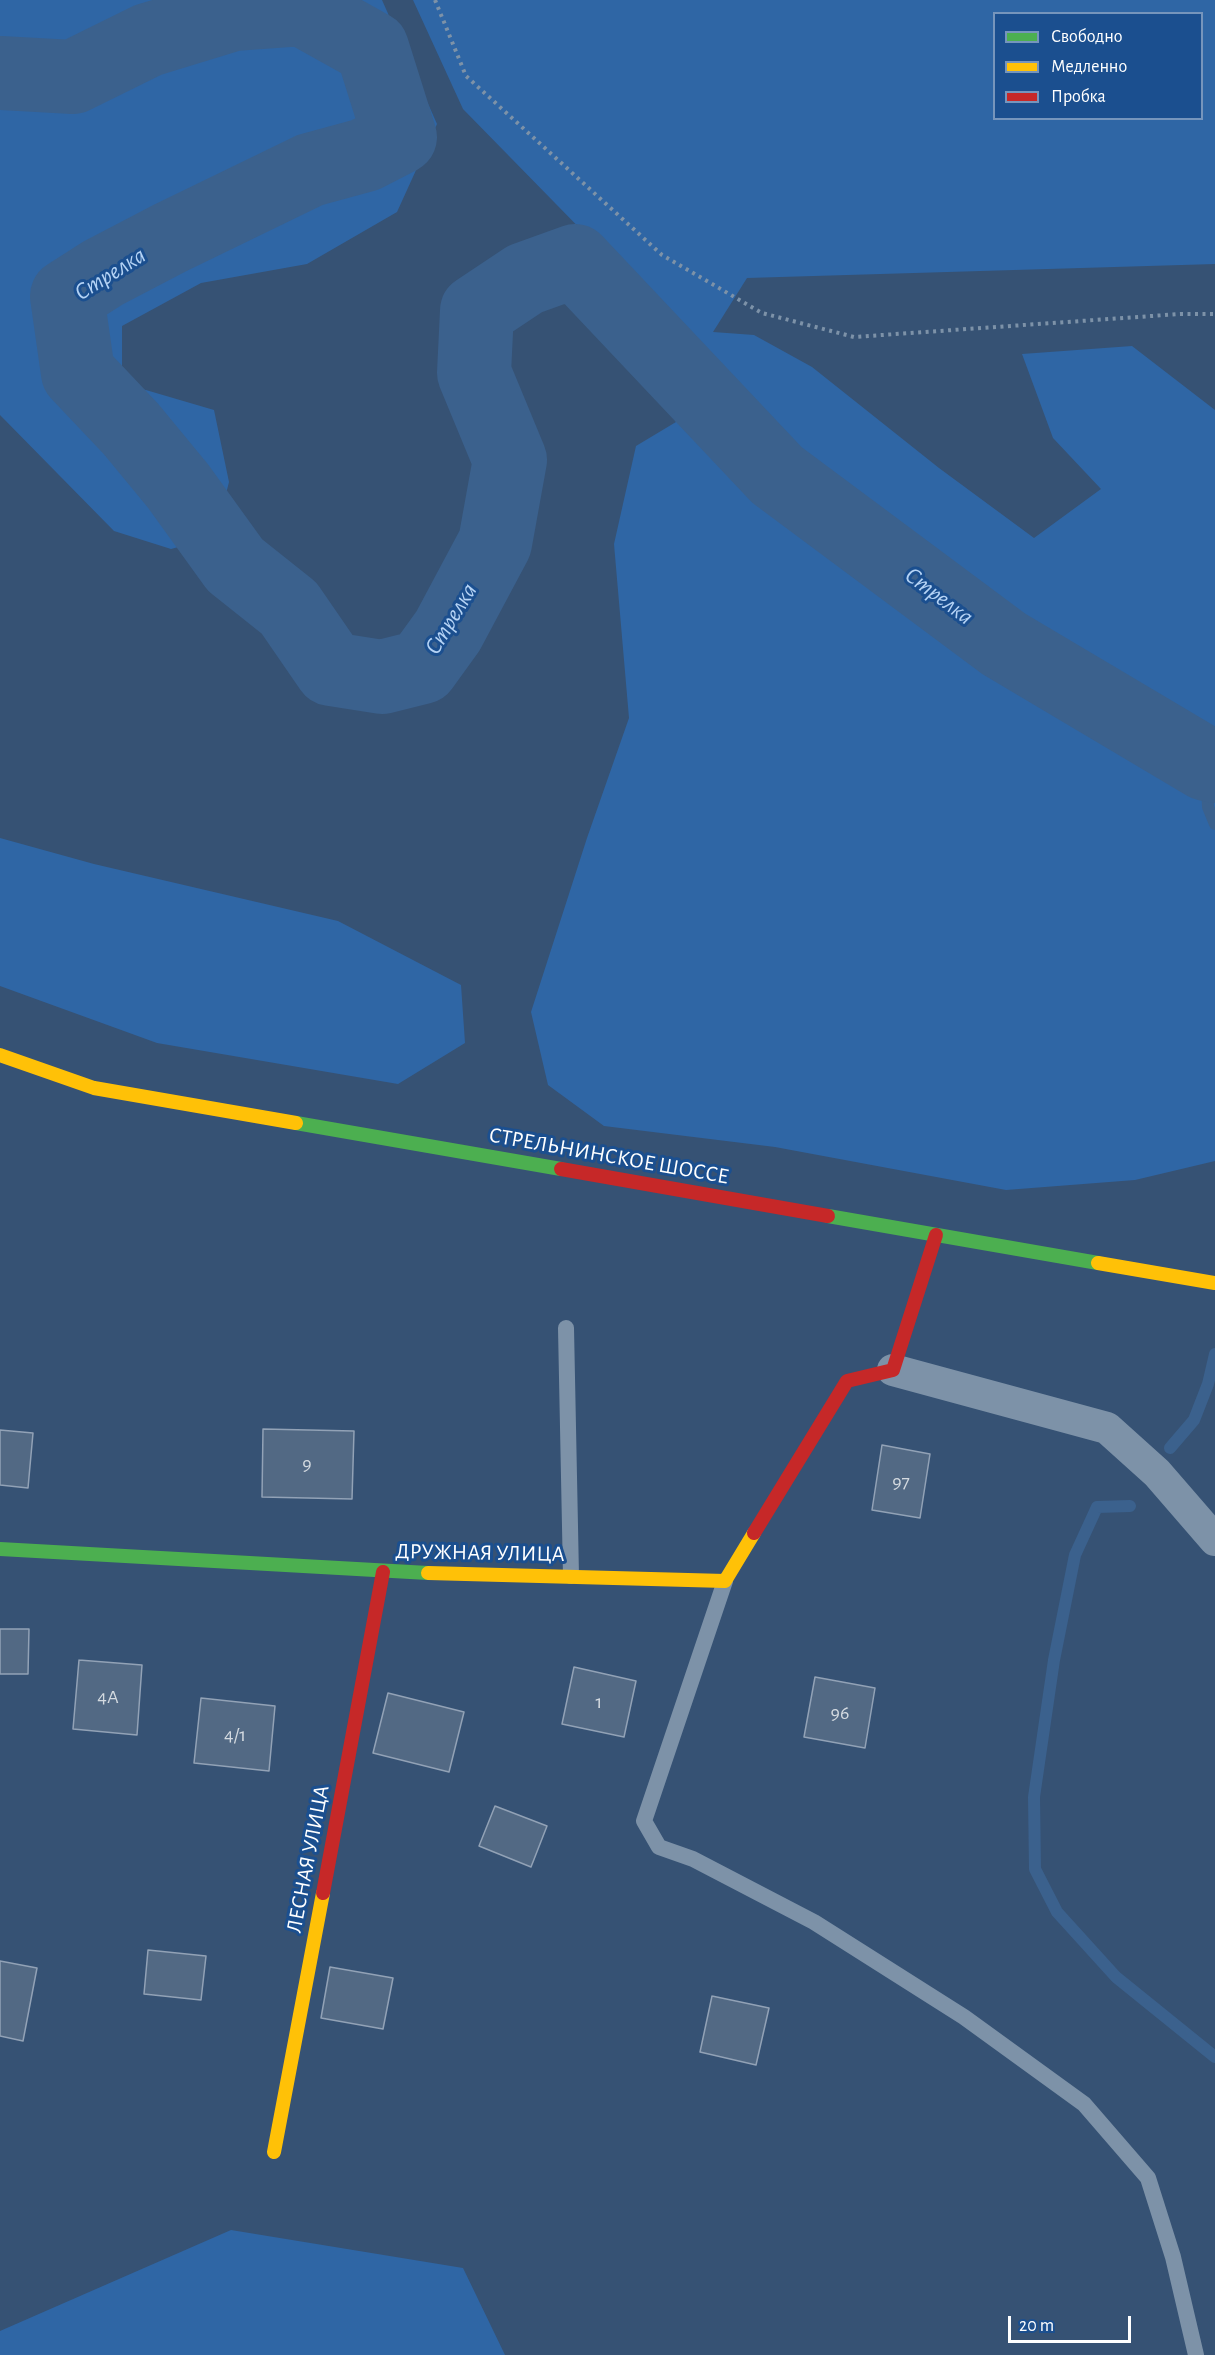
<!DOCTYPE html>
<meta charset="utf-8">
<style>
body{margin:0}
#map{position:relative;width:1215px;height:2355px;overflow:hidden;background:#365274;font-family:"Alegreya Sans",sans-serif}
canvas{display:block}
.legend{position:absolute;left:993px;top:12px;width:210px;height:108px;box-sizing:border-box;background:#1b4f8f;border:2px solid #7695bc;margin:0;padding:8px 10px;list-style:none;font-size:18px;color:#fff}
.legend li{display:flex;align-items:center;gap:12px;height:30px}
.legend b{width:30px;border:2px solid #7695bc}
.scale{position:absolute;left:1008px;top:2316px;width:123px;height:27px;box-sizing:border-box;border:3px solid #fff;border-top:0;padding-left:8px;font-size:18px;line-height:21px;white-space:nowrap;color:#fff;-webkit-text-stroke:4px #1b4f8f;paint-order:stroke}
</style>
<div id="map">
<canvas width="1215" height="2355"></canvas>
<ul class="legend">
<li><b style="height:8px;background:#4caf50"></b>Свободно</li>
<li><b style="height:8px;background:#ffc107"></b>Медленно</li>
<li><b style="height:8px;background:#c62828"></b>Пробка</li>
</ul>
<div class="scale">20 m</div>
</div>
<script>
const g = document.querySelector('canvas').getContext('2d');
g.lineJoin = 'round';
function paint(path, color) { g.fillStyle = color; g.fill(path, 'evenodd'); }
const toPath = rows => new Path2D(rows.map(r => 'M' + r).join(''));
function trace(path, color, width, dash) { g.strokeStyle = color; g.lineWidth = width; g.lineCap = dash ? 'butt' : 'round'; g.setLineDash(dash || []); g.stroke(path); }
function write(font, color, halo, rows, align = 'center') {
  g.font = font + ' "Alegreya Sans",sans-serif'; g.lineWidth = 6; g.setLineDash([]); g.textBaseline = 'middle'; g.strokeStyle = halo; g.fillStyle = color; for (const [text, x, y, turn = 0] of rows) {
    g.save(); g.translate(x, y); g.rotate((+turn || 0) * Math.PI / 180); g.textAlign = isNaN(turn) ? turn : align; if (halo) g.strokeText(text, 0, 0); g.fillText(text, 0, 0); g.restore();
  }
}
const green = toPath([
 [0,0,382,0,437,124,397,212,307,264,201,283,122,326,122,383,214,410,229,482,215,537,171,549,114,531,0,415],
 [413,0,1215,0,1215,264,747,278,713,332,754,335,812,367,939,468,1034,538,1101,489,1053,438,1022,354,1132,346,1215,410,1215,1161,1135,1180,1006,1190,775,1147,604,1126,548,1085,531,1012,587,838,629,718,614,544,636,446,676,422,618,333,600,249,463,109],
 [994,14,1202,14,1202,118,994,118],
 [0,838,94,864,338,921,461,985,465,1043,398,1084,157,1043,0,986],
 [231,2230,463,2268,505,2355,0,2355,0,2331]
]);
const stream = toPath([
 [1206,764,1208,807,1215,824],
 [1170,1448,1194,1420,1208,1384,1215,1354],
 [1130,1506,1097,1507,1075,1555,1054,1660,1034,1797,1035,1869,1057,1912,1116,1977,1215,2057]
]);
const river = toPath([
 [0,73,73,77,148,40,233,14,302,9,372,48,400,137,365,155,310,170,170,238,103,273,67,296,78,373,131,429,178,486,235,565,289,608,331,669,382,677,422,667,448,631,495,543,510,460,474,373,477,311,525,279,575,261,777,475,1004,644,1206,764,1215,766]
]);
const building = toPath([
 [263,1429,354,1431,352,1499,262,1497,263,1429],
 [0,1430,33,1433,28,1488,0,1485,0,1430],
 [882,1445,930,1454,920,1518,872,1510,882,1445],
 [0,1629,29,1629,28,1674,0,1674,0,1629],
 [79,1660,142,1665,137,1735,73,1729,79,1660],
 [574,1667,636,1681,624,1737,562,1724,574,1667],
 [815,1677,875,1688,865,1748,804,1737,815,1677],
 [388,1693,464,1712,449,1772,373,1753,388,1693],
 [201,1698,275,1706,269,1771,194,1763,201,1698],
 [495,1806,547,1826,531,1867,479,1846,495,1806],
 [148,1950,206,1956,201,2000,144,1994,148,1950],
 [0,1961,37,1968,23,2041,0,2036,0,1961],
 [330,1967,393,1978,383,2029,321,2018,330,1967],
 [712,1996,769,2008,756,2065,700,2052,712,1996]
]);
const path = toPath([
 [435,0,466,76,662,255,762,313,854,337,1180,314,1215,314]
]);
const lane = toPath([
 [566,1328,571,1576],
 [725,1581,644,1821,659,1847,693,1859,814,1922,964,2017,1084,2104,1148,2178,1173,2257,1196,2355]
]);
const street = toPath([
 [893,1370,1107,1428,1157,1473,1215,1540]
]);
const fast = toPath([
 [296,1123,561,1169],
 [828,1216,1098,1263],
 [0,1549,428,1573]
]);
const slow = toPath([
 [0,1055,94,1088,296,1123],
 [1098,1263,1215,1283],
 [428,1573,725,1581,754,1533],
 [274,2152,323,1893]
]);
const jam = toPath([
 [561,1169,828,1216],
 [754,1533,847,1381,893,1370,936,1235],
 [323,1893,383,1572]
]);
const numberNames = [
 ["9",307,1464],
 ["97",901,1482],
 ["4А",108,1697],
 ["1",599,1702],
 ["96",840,1713],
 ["4/1",235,1735]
];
const streetNames = [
 ["СТРЕЛЬНИНСКОЕ ШОССЕ",609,1156,10],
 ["ДРУЖНАЯ УЛИЦА",480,1553,1],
 ["ЛЕСНАЯ УЛИЦА",308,1859,-79]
];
const waterNames = [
 ["Стрелка",110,274,-32],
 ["Стрелка",939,596,37],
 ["Стрелка",451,619,-59]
];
paint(green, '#2f66a5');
trace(stream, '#3b618d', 12);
trace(river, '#3b618d', 74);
paint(building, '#526984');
trace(building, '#92a2b6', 1.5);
trace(path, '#7d92a8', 4, [3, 4.5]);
trace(lane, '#7d92a8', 16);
trace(street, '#7d92a8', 32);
trace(fast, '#4caf50', 14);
trace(slow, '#ffc107', 14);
trace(jam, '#c62828', 14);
write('20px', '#d4dae0', null, numberNames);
write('22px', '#fff', '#1b4f8f', streetNames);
write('italic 24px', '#b5d3f5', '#1b4f8f', waterNames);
</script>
